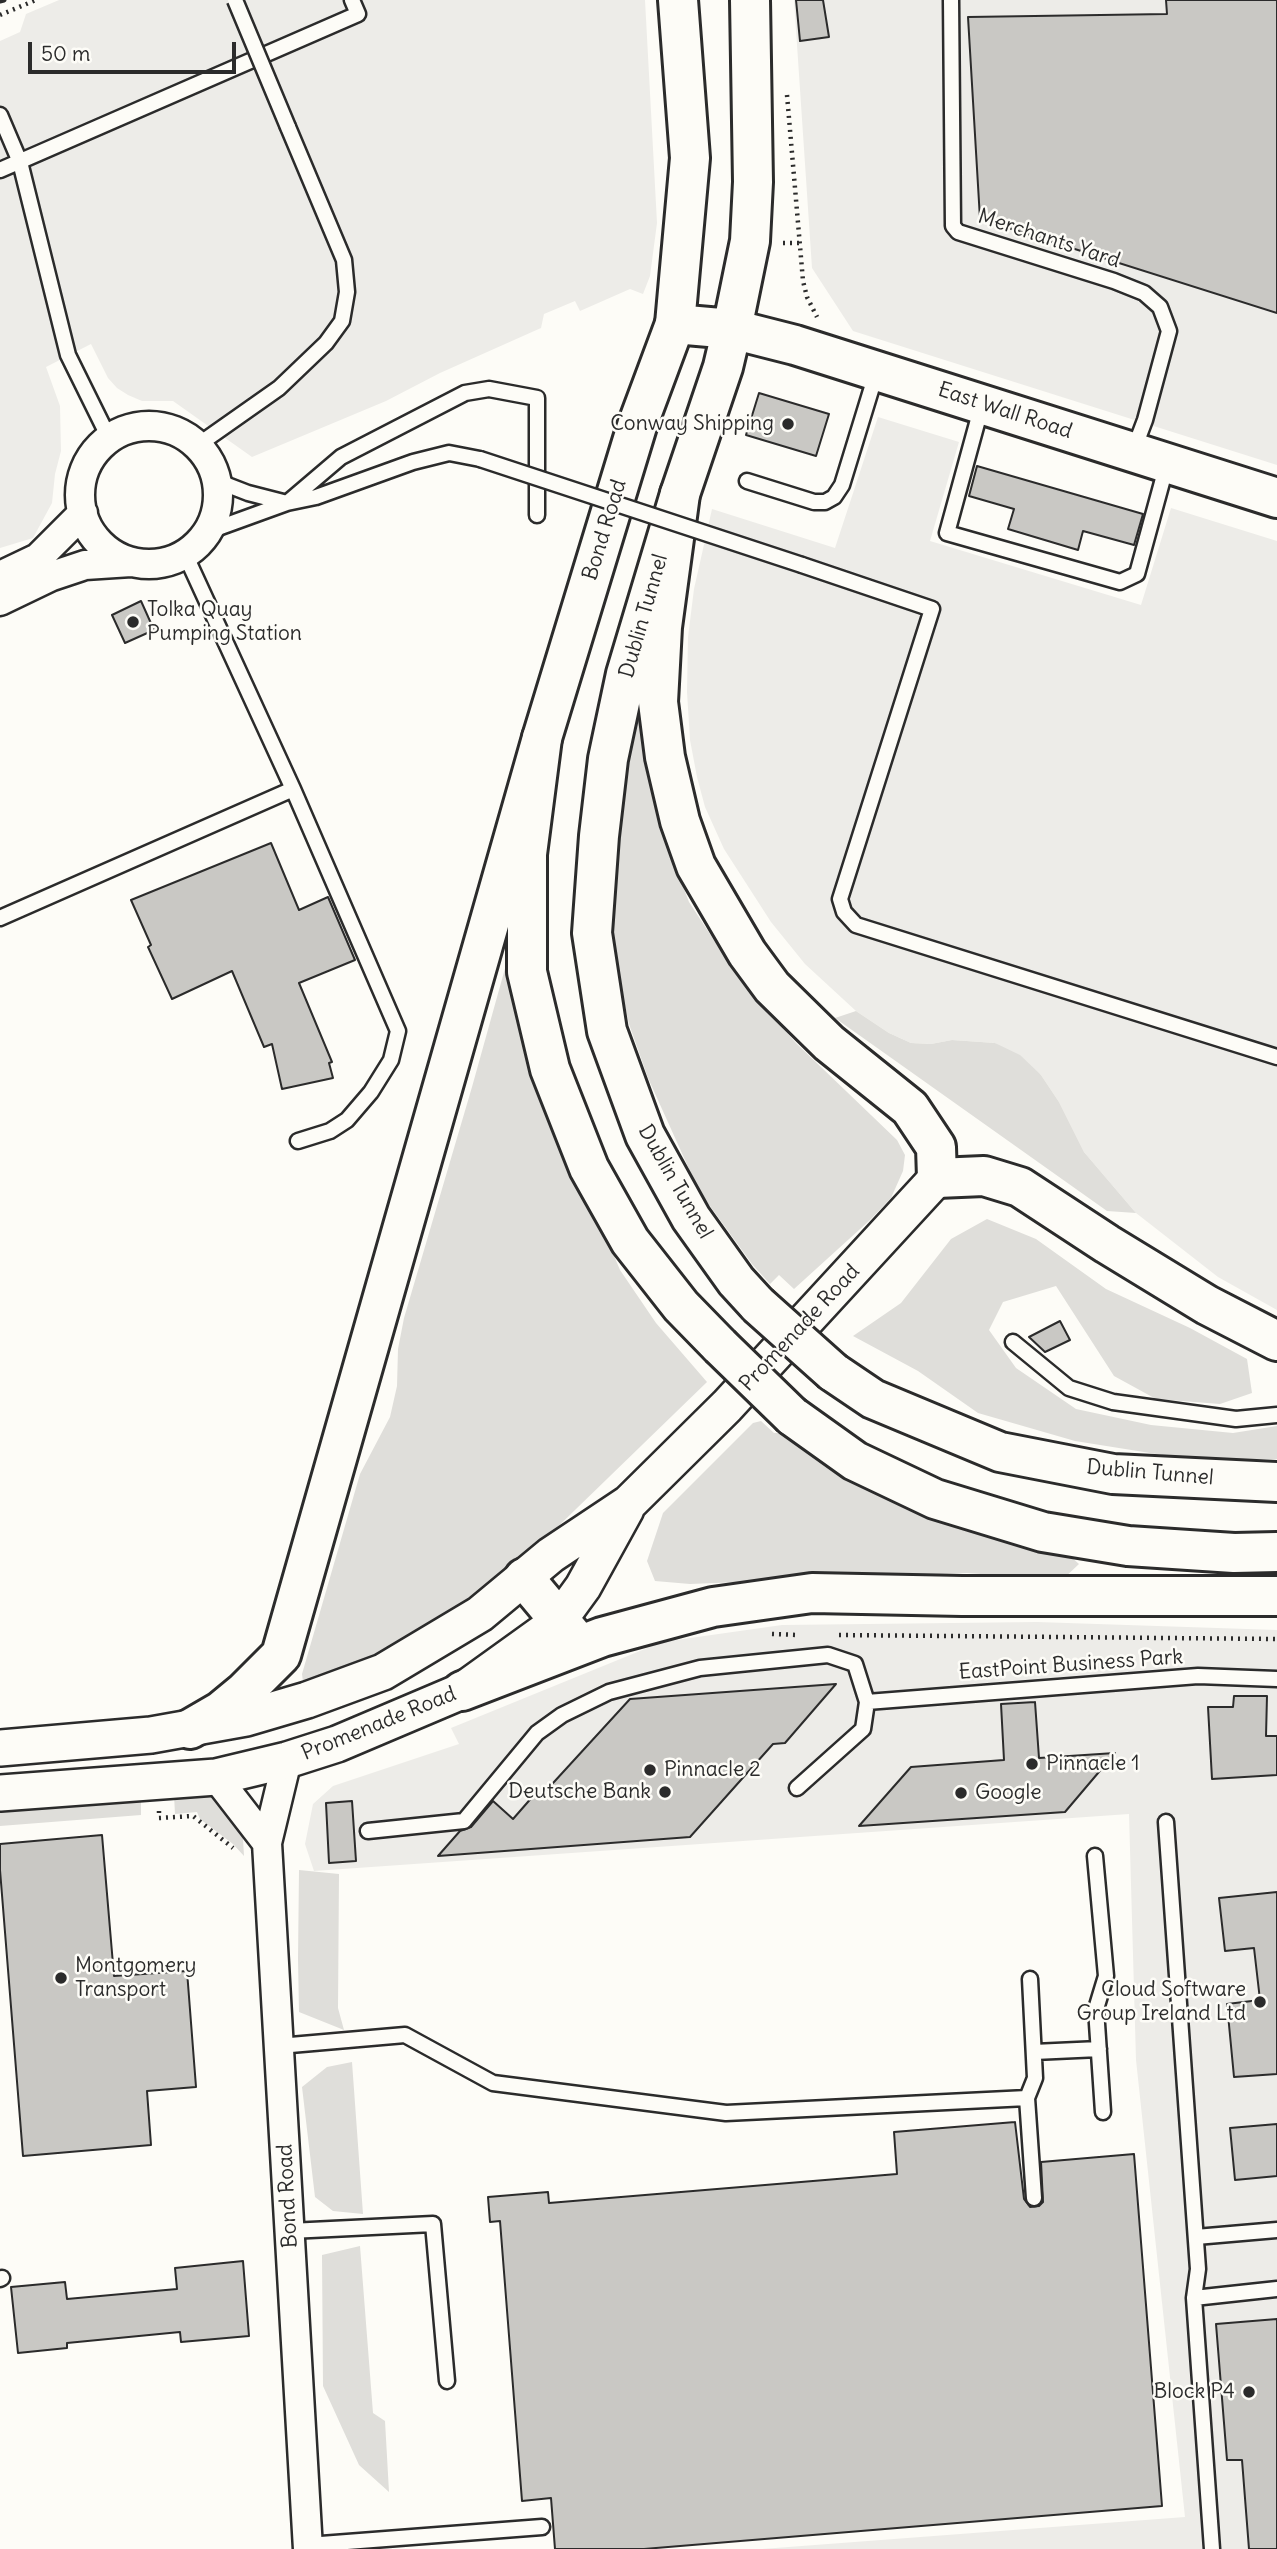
<!DOCTYPE html>
<style>
body{margin:0}
#map{position:relative;width:1277px;height:2549px;overflow:hidden;background:#fdfcf7;font-family:Delius,sans-serif}
canvas{display:block}
.scale{position:absolute;left:28px;top:42px;width:208px;height:32px;box-sizing:border-box;border:4px solid #2b2b2b;border-top:0;padding-left:9px;font-size:21px;line-height:24px;white-space:nowrap;color:#2b2b2b;-webkit-text-stroke:5px #fdfcf7;paint-order:stroke}
</style>
<div id="map">
<canvas width="1277" height="2549"></canvas>
<div class="scale">50 m</div>
</div>
<script>
const g = document.querySelector('canvas').getContext('2d');
g.lineJoin = 'round';
function paint(path, color) { g.fillStyle = color; g.fill(path, 'evenodd'); }
const toPath = rows => new Path2D(rows.map(r => 'M' + r).join(''));
function trace(path, color, width, dash) { g.strokeStyle = color; g.lineWidth = width; g.lineCap = dash ? 'butt' : 'round'; g.setLineDash(dash || []); g.stroke(path); }
function write(font, color, halo, rows, align = 'center') {
  g.font = font + ' Delius,sans-serif'; g.lineWidth = 5; g.setLineDash([]); g.textBaseline = 'middle'; g.strokeStyle = halo; g.fillStyle = color; for (const [text, x, y, turn = 0] of rows) {
    g.save(); g.translate(x, y); g.rotate((+turn || 0) * Math.PI / 180); g.textAlign = isNaN(turn) ? turn : align; if (halo) g.strokeText(text, 0, 0); g.fillText(text, 0, 0); g.restore();
  }
}
const built = toPath([
 [59,0,645,0,657,223,650,276,643,294,630,289,580,311,575,301,544,314,541,328,440,373,386,401,252,457,173,401,142,401,128,395,117,388,108,378,91,344,46,367,60,406,61,451,55,474,52,503,33,538,0,548,0,41,20,32,26,14],
 [794,0,1277,0,1277,465,853,331,812,268],
 [878,417,959,442,930,541,1141,605,1171,508,1277,541,1277,1310,1218,1277,1136,1213,1084,1152,1059,1102,1041,1075,995,1043,952,1040,931,1044,911,1043,889,1033,856,1011,805,964,771,922,724,849,705,807,697,777,690,740,687,692,688,637,694,589,712,509,835,548],
 [1037,1622,1277,1630,1277,2549,762,2549,1185,2517,1136,2060,1129,1814,314,1871,305,1844,313,1804,333,1786,459,1744,451,1728,662,1642,782,1625]
]);
const green = toPath([
 [639,691,646,761,665,840,689,902,738,977,796,1043,897,1140,905,1155,903,1171,891,1198,870,1220,794,1289,779,1275,770,1284,752,1264,699,1191,648,1078,629,1024,613,952,610,889,614,833],
 [509,954,591,1201,620,1270,656,1323,707,1382,542,1542,468,1602,400,1642,335,1674,310,1683,303,1682,302,1674,360,1474,390,1417,397,1386,398,1349,404,1318,472,1087],
 [856,1011,889,1033,911,1043,931,1044,952,1040,995,1043,1020,1055,1041,1075,1059,1102,1084,1152,1136,1213,1107,1211,835,1018],
 [987,1219,1036,1239,1106,1289,1190,1328,1247,1359,1252,1393,1220,1404,1156,1399,1114,1376,1056,1286,1003,1302,989,1330,1016,1368,1076,1409,1151,1425,1233,1433,1277,1426,1277,1459,1194,1460,1075,1441,978,1413,918,1371,853,1336,901,1303,951,1239],
 [761,1421,774,1433,779,1433,821,1456,1070,1556,1079,1564,1062,1580,967,1573,690,1584,655,1581,647,1561,663,1513,753,1423],
 [209,1794,229,1805,242,1822,244,1856,233,1844,200,1819,197,1812,175,1814,174,1795],
 [141,1797,141,1815,0,1826,0,1807],
 [299,1870,339,1874,338,2008,344,2030,299,2012,298,1959],
 [352,2062,363,2214,333,2211,315,2197,302,2087,327,2067],
 [360,2246,373,2413,385,2421,389,2492,359,2465,323,2386,322,2255]
]);
const building = toPath([
 [796,0,823,0,829,37,800,41,796,0],
 [1166,0,1277,0,1277,313,980,219,968,17,1167,14,1166,0],
 [759,393,829,414,816,456,746,435,759,393],
 [977,466,1143,514,1134,545,1083,531,1078,550,1008,529,1014,509,969,496,977,466],
 [141,601,154,630,125,643,112,615,141,601],
 [271,843,299,910,328,897,355,960,299,983,332,1062,329,1063,333,1078,282,1089,272,1044,264,1047,232,971,172,999,148,947,151,945,131,900,271,843],
 [1060,1321,1070,1340,1045,1352,1029,1337,1060,1321],
 [836,1684,785,1743,773,1744,690,1837,438,1856,460,1831,471,1827,493,1801,513,1819,534,1795,543,1794,630,1699,836,1684],
 [1234,1696,1267,1696,1266,1736,1277,1736,1277,1775,1212,1779,1208,1707,1233,1707,1234,1696],
 [1035,1702,1039,1758,1115,1753,1065,1812,859,1826,911,1767,1004,1760,1001,1704,1035,1702],
 [352,1801,356,1861,329,1863,326,1803,352,1801],
 [102,1835,114,1976,187,1971,196,2087,147,2091,151,2145,23,2156,0,1870,0,1844,102,1835],
 [1277,1892,1277,2074,1234,2077,1227,2004,1260,2000,1254,1948,1225,1951,1219,1898,1277,1892],
 [1015,2122,1024,2199,1030,2207,1039,2206,1043,2202,1041,2162,1134,2154,1162,2506,644,2549,555,2549,551,2498,522,2501,500,2221,490,2222,488,2197,548,2192,549,2203,897,2174,894,2132,1015,2122],
 [1277,2124,1277,2176,1235,2180,1230,2128,1277,2124],
 [243,2261,249,2336,181,2342,180,2332,67,2343,67,2348,18,2353,11,2287,65,2282,67,2299,177,2289,175,2268,243,2261],
 [1277,2319,1277,2549,1249,2549,1242,2460,1227,2460,1216,2324,1277,2319]
]);
const path = toPath([
 [0,15,36,0],
 [787,95,803,281,807,297,817,317],
 [783,243,800,243],
 [772,1634,798,1635],
 [839,1635,1277,1639],
 [159,1811,159,1818,193,1816,233,1848]
]);
const service = toPath([
 [951,0,953,226,958,232,1114,281,1144,293,1160,307,1169,331,1145,420,1134,449],
 [0,115,20,162,68,355,109,438],
 [0,170,358,14,352,0],
 [982,405,947,533,1120,582,1137,574,1167,464],
 [198,445,279,388,326,343,342,321,347,292,344,260,288,127],
 [217,481,248,493,287,503,316,497,413,462,449,453,480,459],
 [747,481,814,502,825,502,834,497,842,485,876,374],
 [207,532,287,503,341,457,465,393,489,389,537,398,537,515],
 [185,554,293,789,398,1031,391,1060,371,1092,347,1120,330,1131,298,1141],
 [802,565,932,609,840,899,844,912,856,925,1277,1057],
 [0,918,293,789],
 [1013,1342,1069,1388,1113,1402,1236,1419,1277,1415],
 [867,1702,1198,1676,1277,1679],
 [1166,1822,1198,2269,1194,2298,1212,2549],
 [368,1831,464,1821,537,1733,562,1715,609,1692,700,1668,828,1655,855,1664,867,1702,863,1729,797,1788],
 [1095,1856,1106,1976,1096,2009,1103,2112],
 [279,2046,405,2035,493,2083,726,2113,1027,2098,1035,2078,1030,1979],
 [1034,2052,1099,2049],
 [1027,2098,1034,2198],
 [290,2231,433,2224,447,2381],
 [1196,2237,1277,2230],
 [0,2279,2,2278],
 [1194,2298,1277,2289],
 [308,2545,542,2527]
]);
const minor = toPath([
 '80 495a69 69 0 1 1 138 0a69 69 0 1 1-138 0Z',
 [0,576,38,558,83,513],
 [0,601,52,576,85,565,131,562],
 [287,1760,267,1843,308,2549],
 [216,1777,267,1843]
]);
const tertiary = toPath([
 [0,1748,151,1735,246,1718,307,1700,383,1672,480,1614,551,1555,629,1503,727,1406,937,1178],
 [0,1793,216,1777,287,1760,337,1744,462,1691,544,1632,567,1609,583,1587,626,1509]
]);
const secondary = toPath([
 [678,0,690,158,675,324,732,329,795,345,1277,498],
 [732,329,750,241,753,182,750,0]
]);
const trunk = toPath([
 [732,329,723,367,680,494,662,627,658,702,665,757,680,821,696,866,747,953,772,987,829,1043,910,1108,936,1147,937,1178],
 [190,1729,221,1711,244,1692,281,1655,542,738,637,426,675,324]
]);
const motorway = toPath([
 [680,494,626,674,608,759,599,836,592,933,607,1031,645,1135,691,1218,736,1281,758,1305],
 [542,738,527,854,527,972,550,1069,589,1168,630,1241,681,1306,720,1346],
 [937,1178,984,1176,1020,1187,1107,1244,1207,1305,1277,1341],
 [833,1372,873,1399,1000,1452,1113,1474,1277,1482],
 [792,1416,855,1461,935,1499,1043,1532,1128,1546,1234,1553,1277,1552],
 [524,1578,580,1645],
 [462,1691,602,1637,713,1607,812,1593,962,1596,1277,1596]
]);
const rail = toPath([
 [0,1,4,0]
]);
const serviceBridge = toPath([
 [235,0,288,127],
 [480,459,802,565]
]);
const motorwayBridge = toPath([
 [758,1305,833,1372],
 [720,1346,792,1416]
]);
const markers = [
 [788,424,7,"#2b2b2b"],
 [133,622,7,"#2b2b2b"],
 [1032,1764,7,"#2b2b2b"],
 [650,1770,7,"#2b2b2b"],
 [665,1792,7,"#2b2b2b"],
 [961,1793,7,"#2b2b2b"],
 [61,1978,7,"#2b2b2b"],
 [1260,2002,7,"#2b2b2b"],
 [1249,2392,7,"#2b2b2b"]
];
const streetNames = [
 ["Merchants Yard",1049,239,18],
 ["East Wall Road",1005,411,18],
 ["Bond Road",605,530,-73],
 ["Dublin Tunnel",644,616,-74],
 ["Dublin Tunnel",675,1182,60],
 ["Promenade Road",800,1328,-47],
 ["Dublin Tunnel",1150,1473,5],
 ["EastPoint Business Park",1071,1665,-4],
 ["Promenade Road",379,1724,-22],
 ["Bond Road",288,2196,-93]
];
const poiNames = [
 ["Conway Shipping",774,424,"right"],
 ["Tolka Quay",147,610],
 ["Pumping Station",147,634],
 ["Pinnacle 1",1046,1764],
 ["Pinnacle 2",664,1770],
 ["Deutsche Bank",651,1792,"right"],
 ["Google",975,1793],
 ["Montgomery",75,1966],
 ["Transport",75,1990],
 ["Cloud Software",1246,1990,"right"],
 ["Group Ireland Ltd",1246,2014,"right"],
 ["Block P4",1235,2392,"right"]
];
paint(built, '#edece8');
paint(green, '#dfdeda');
paint(building, '#c9c8c4');
trace(building, '#2b2b2b', 2);
trace(service, '#2b2b2b', 19);
trace(minor, '#2b2b2b', 33);
trace(tertiary, '#2b2b2b', 40);
trace(secondary, '#2b2b2b', 44);
trace(trunk, '#2b2b2b', 44);
trace(motorway, '#2b2b2b', 44);
trace(path, '#2b2b2b', 4.5, [2, 5]);
trace(service, '#fdfcf7', 14);
trace(minor, '#fdfcf7', 28);
trace(tertiary, '#fdfcf7', 35);
trace(secondary, '#fdfcf7', 38);
trace(trunk, '#fdfcf7', 38);
trace(motorway, '#fdfcf7', 38);
trace(rail, '#2b2b2b', 5);
trace(serviceBridge, '#2b2b2b', 19, []);
trace(motorwayBridge, '#2b2b2b', 44, []);
trace(serviceBridge, '#fdfcf7', 14);
trace(motorwayBridge, '#fdfcf7', 38);
for (const [x, y, r, color] of markers) { const dot = new Path2D(); dot.arc(x, y, r, 0, 2 * Math.PI); g.fillStyle = color; g.fill(dot); trace(dot, '#fdfcf7', 2.5); }
write('21px', '#2b2b2b', '#fdfcf7', streetNames);
write('21px', '#2b2b2b', '#fdfcf7', poiNames, 'left');
</script>
